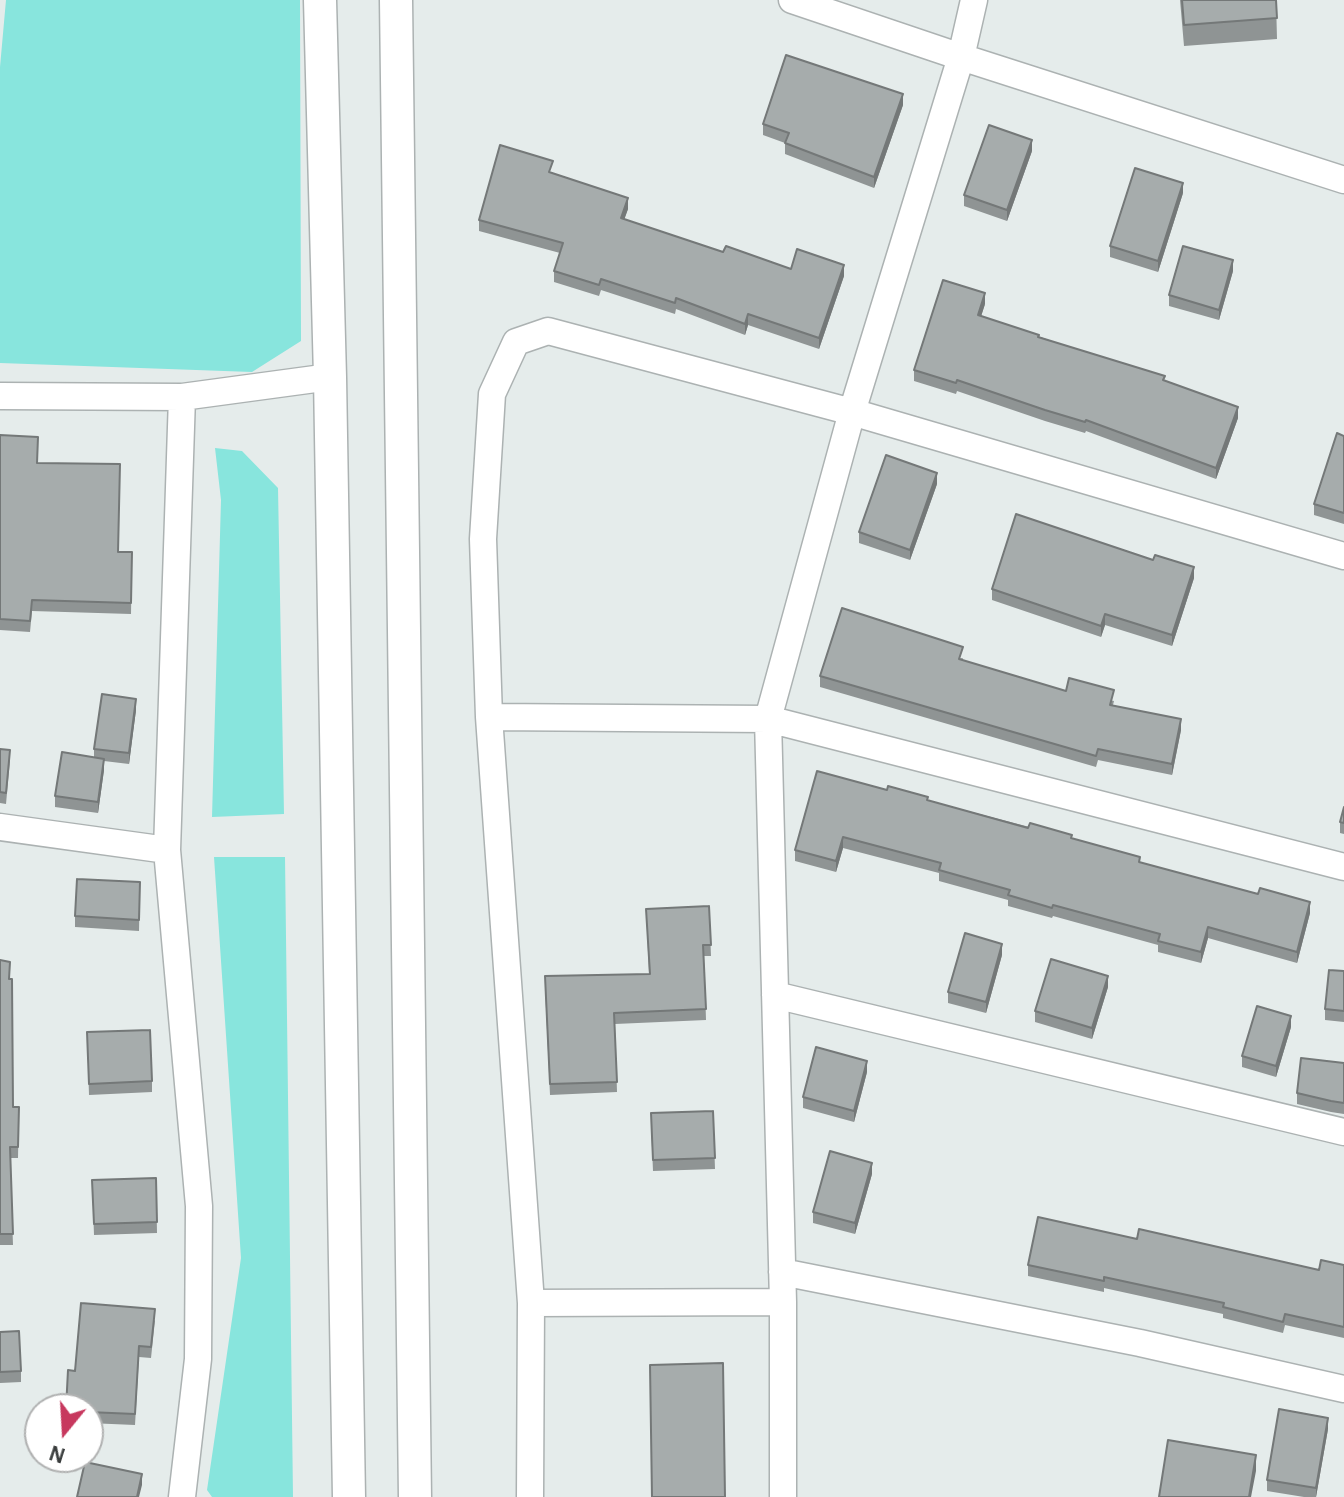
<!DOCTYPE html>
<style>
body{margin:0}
#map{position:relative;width:1344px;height:1497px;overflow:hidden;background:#e5eceb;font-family:"Alegreya Sans",sans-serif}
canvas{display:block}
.north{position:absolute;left:24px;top:1393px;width:80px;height:80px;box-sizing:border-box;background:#fff;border:2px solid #b0b1b1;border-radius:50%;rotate:198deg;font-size:22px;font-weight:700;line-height:32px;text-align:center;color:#3a3d3d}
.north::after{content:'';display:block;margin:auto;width:28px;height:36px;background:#c7385e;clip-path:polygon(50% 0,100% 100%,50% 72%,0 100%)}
</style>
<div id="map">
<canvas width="1344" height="1497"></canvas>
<div class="north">N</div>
</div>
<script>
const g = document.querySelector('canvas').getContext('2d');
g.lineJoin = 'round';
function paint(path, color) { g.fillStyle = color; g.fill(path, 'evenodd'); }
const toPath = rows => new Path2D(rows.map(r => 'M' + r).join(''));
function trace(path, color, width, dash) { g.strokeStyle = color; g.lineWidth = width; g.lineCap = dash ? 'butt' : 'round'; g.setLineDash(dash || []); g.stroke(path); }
const green = toPath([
 [6,0,300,0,301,341,252,372,0,363,0,67],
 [215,448,242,451,278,488,284,814,212,817,221,500],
 [214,857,285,857,293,1497,212,1497,207,1490,241,1258]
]);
const minor = toPath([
 [792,0,961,57,1344,180],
 [0,396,182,397,330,377],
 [489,717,768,719,1344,867],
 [0,827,167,850],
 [775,995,1344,1132],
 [782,1272,1140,1343,1344,1389],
 [531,1303,783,1302],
 [182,1497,198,1359,199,1206,167,850,182,397],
 [530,1497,531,1303,489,717,483,539,492,394,516,342,548,331,852,412,1344,556],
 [783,1497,783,1302,768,719,852,412,961,57,974,0]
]);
const tertiary = toPath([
 [320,0,330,377,349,1497],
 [396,0,415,1497]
]);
const wall = toPath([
 [1180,0,1276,0,1277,39,1184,46],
 [903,105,874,188,785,154,785,143,763,135,763,124],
 [1032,151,1007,221,964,206,964,195],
 [553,172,552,173,628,209,624,219,723,252,791,269,844,276,819,349,748,325,745,335,676,309,675,314,601,290,599,296,554,282,554,271,560,253,479,231,479,220],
 [1183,193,1158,272,1110,257,1110,246],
 [1233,271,1219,320,1169,306,1169,295],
 [985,304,981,316,1165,381,1238,418,1216,479,1086,431,1085,433,1045,421,957,391,956,394,914,381,914,370],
 [0,435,37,463,118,552,132,552,131,614,32,611,30,632,0,630],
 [1344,436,1344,524,1314,515,1314,504],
 [937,484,910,560,859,543,859,532],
 [1194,578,1172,646,1105,625,1101,637,992,600,992,589],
 [963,658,962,660,1066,691,1114,701,1113,705,1181,730,1172,775,1098,760,1096,767,820,687,820,676],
 [136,710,129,764,104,761,104,770,98,813,55,807,55,796,94,757,94,749],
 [0,749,10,760,6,804,0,803],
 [887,790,1072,838,1140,862,1310,913,1297,963,1208,938,1201,963,1158,952,1158,945,1053,916,1052,918,1008,906,1008,900,939,881,939,873,843,848,836,872,795,861,795,850],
 [1344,807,1344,834,1340,833,1340,822],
 [140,882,139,931,75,927,75,916],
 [709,906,711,956,704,956,706,1020,615,1024,617,1092,550,1095,545,987,649,974,646,909],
 [1002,955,986,1013,948,1003,948,992],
 [0,960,10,979,13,1107,19,1107,18,1158,10,1158,13,1245,0,1245],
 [1344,971,1344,1022,1325,1020,1325,1009],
 [1108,987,1092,1039,1035,1022,1035,1011],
 [1291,1027,1276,1077,1242,1067,1242,1056],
 [87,1032,152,1081,152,1092,89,1095],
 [1344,1063,1344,1114,1331,1112,1297,1104,1297,1093],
 [867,1072,854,1122,803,1108,803,1097],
 [713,1111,715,1169,653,1171,651,1124],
 [872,1174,855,1234,813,1223,813,1212],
 [156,1178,157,1233,94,1235,92,1180],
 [1137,1239,1319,1270,1344,1265,1344,1338,1285,1325,1283,1333,1223,1318,1223,1314,1104,1288,1104,1292,1028,1276,1028,1265],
 [155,1320,151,1358,139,1357,135,1425,88,1423,88,1409,75,1371],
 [0,1332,21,1371,21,1382,0,1383],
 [1328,1429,1316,1497,1304,1497,1267,1491,1267,1480]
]);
const shadedWall = toPath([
 [903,94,903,105,874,188,874,177],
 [1032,140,1032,151,1007,221,1007,210],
 [1183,183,1183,193,1158,272,1158,261],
 [628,198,628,209,621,229,621,218],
 [1233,260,1233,271,1219,320,1219,310],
 [844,265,844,276,819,349,819,338],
 [985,293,985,304,978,326,978,315],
 [748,314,748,325,745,335,745,324],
 [1238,407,1238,418,1216,479,1216,468],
 [937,473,937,484,910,560,910,550],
 [1194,567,1194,578,1172,646,1172,635],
 [1105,614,1105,625,1101,637,1101,626],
 [136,699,136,710,129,764,129,753],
 [1181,719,1181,730,1172,775,1172,764],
 [104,759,104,770,98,813,98,802],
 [843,837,843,848,836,872,836,861],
 [1310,902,1310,913,1297,963,1297,952],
 [1208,927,1208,938,1201,963,1201,952],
 [1002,944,1002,955,986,1013,986,1002],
 [1108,976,1108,987,1092,1039,1092,1028],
 [1291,1016,1291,1027,1276,1077,1276,1066],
 [867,1061,867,1072,854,1122,854,1111],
 [872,1163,872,1174,855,1234,855,1223],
 [1328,1418,1328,1429,1316,1497,1316,1488],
 [1256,1455,1256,1471,1251,1497,1249,1497],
 [142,1474,142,1485,139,1497,137,1497]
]);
const building = toPath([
 [1182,0,1276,0,1277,18,1184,25,1182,0],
 [786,55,903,94,874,177,785,143,789,133,763,124,786,55],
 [989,125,1032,140,1007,210,964,195,989,125],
 [500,145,553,161,549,172,628,198,621,218,723,252,726,246,791,269,797,249,844,265,819,338,748,314,745,324,676,298,675,303,601,279,599,285,554,271,563,243,479,220,500,145],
 [1135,168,1183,183,1158,261,1110,246,1135,168],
 [1183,246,1233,260,1219,310,1169,295,1183,246],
 [943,280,985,293,978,315,1039,335,1038,337,1165,376,1163,380,1238,407,1216,468,1086,420,1085,422,1045,410,957,380,956,383,914,370,943,280],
 [1337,433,1344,436,1344,513,1314,504,1337,433],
 [0,435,38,437,37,463,120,464,118,552,132,552,131,603,32,600,30,621,0,619,0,435],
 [886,455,937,473,910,550,859,532,886,455],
 [1016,514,1153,560,1155,555,1194,567,1172,635,1105,614,1101,626,992,589,1016,514],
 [842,608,963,647,959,659,1066,691,1069,678,1114,690,1110,705,1181,719,1172,764,1098,749,1096,756,820,676,842,608],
 [102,694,136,699,129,753,94,749,102,694],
 [0,749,10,750,6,793,0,792,0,749],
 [62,752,104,759,98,802,55,796,62,752],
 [817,771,887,790,888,786,928,797,927,800,1028,828,1030,823,1072,835,1071,838,1140,857,1139,862,1258,894,1260,888,1310,902,1297,952,1208,927,1201,952,1158,941,1160,934,1053,905,1052,908,1008,895,1010,890,939,870,941,863,843,837,836,861,795,850,817,771],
 [1344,807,1344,823,1340,822,1344,807],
 [77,879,140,882,139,920,75,916,77,879],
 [709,906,711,945,703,945,706,1009,614,1013,617,1082,550,1084,545,976,650,974,646,909,709,906],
 [965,933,1002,944,986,1002,948,992,965,933],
 [1051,959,1108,976,1092,1028,1035,1011,1051,959],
 [0,960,10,962,9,979,12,979,13,1107,19,1107,18,1147,10,1147,13,1234,0,1234,0,960],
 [1329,970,1344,971,1344,1011,1325,1009,1329,970],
 [1257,1006,1291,1016,1276,1066,1242,1056,1257,1006],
 [150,1030,152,1081,89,1084,87,1032,150,1030],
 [816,1047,867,1061,854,1111,803,1097,816,1047],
 [1301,1058,1344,1063,1344,1103,1331,1101,1297,1093,1301,1058],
 [713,1111,715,1158,653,1160,651,1113,713,1111],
 [830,1151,872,1163,855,1223,813,1212,830,1151],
 [156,1178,157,1222,94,1224,92,1180,156,1178],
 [1038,1217,1137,1239,1139,1229,1319,1270,1321,1260,1344,1265,1344,1327,1285,1314,1283,1322,1223,1307,1224,1303,1104,1277,1104,1281,1028,1265,1038,1217],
 [81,1303,155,1309,151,1347,139,1346,135,1414,88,1412,88,1409,66,1409,68,1370,75,1371,81,1303],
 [19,1331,21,1371,0,1372,0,1332,19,1331],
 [723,1363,725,1497,652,1497,650,1365,723,1363],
 [1279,1409,1328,1418,1316,1488,1267,1480,1279,1409],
 [1168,1440,1256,1455,1249,1497,1159,1497,1168,1440],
 [85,1462,142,1474,137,1497,77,1497,85,1462]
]);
paint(green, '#88e5dd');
trace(minor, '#acb2b2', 29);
trace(tertiary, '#acb2b2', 35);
trace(minor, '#fff', 26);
trace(tertiary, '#fff', 32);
paint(wall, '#8f9494');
paint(shadedWall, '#747878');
paint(building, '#a6acac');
trace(building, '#747878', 2);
</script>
